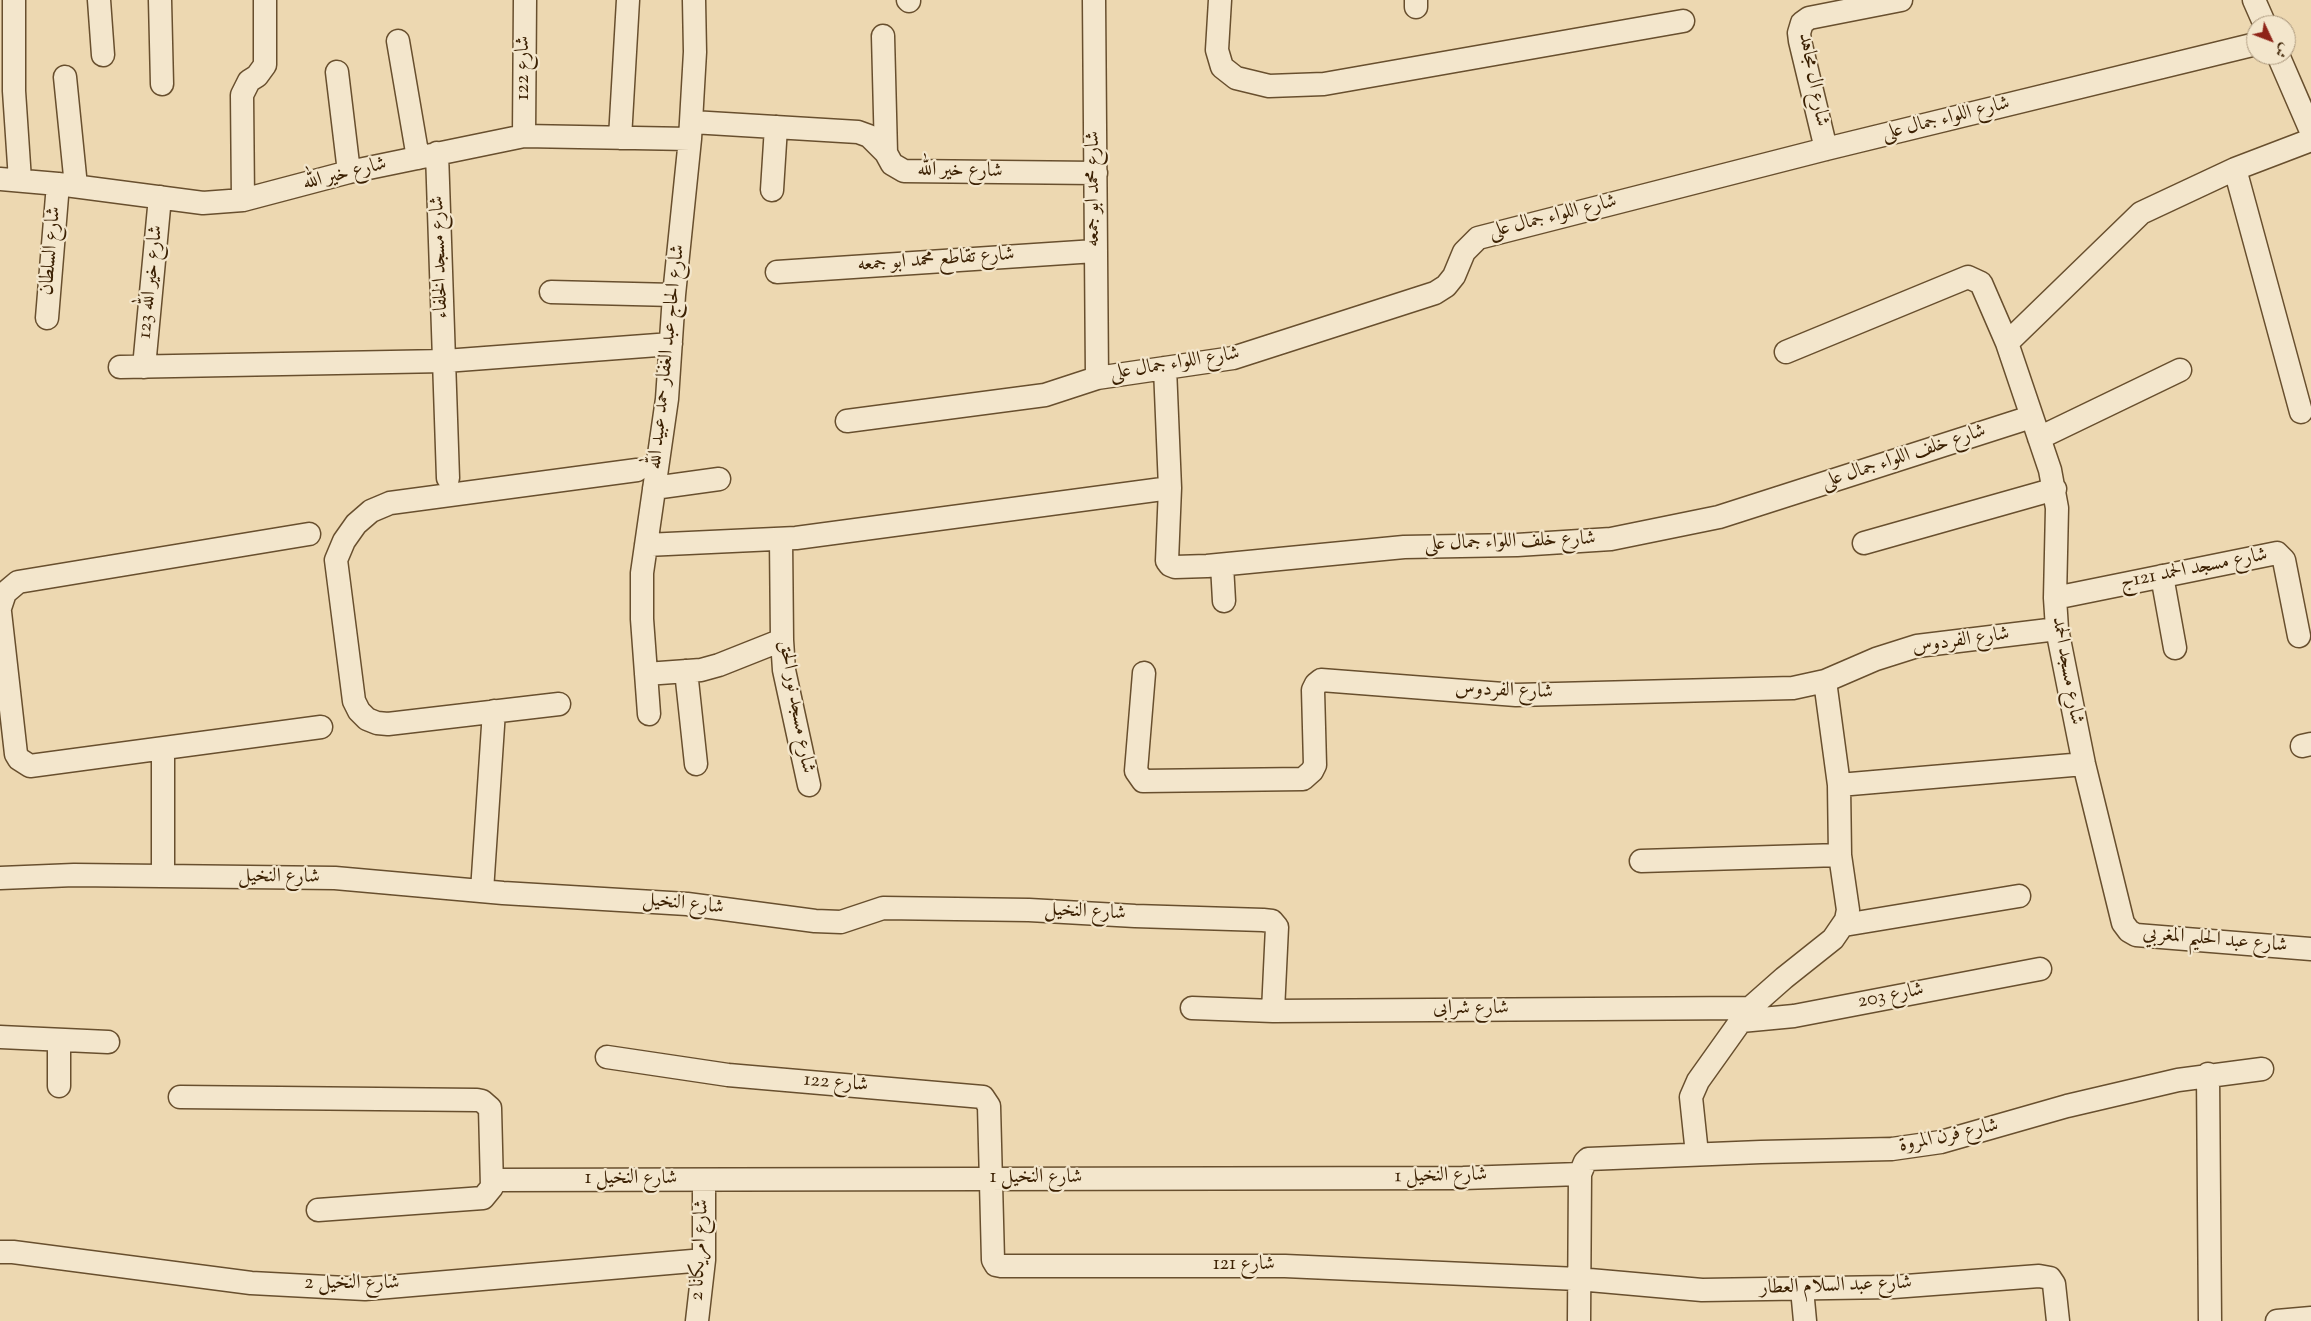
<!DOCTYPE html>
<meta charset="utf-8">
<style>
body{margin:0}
#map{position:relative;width:2311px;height:1321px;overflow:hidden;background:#edd8b1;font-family:"Sorts Mill Goudy",Amiri,serif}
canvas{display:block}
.north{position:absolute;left:2246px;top:15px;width:50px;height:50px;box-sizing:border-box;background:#f3e6cc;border:1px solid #aa977c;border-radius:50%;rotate:133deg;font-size:14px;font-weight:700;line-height:20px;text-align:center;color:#3c2103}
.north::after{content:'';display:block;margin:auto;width:18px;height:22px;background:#8f2418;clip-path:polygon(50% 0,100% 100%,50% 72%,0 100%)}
</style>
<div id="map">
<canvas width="2311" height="1321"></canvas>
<div class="north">ش</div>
</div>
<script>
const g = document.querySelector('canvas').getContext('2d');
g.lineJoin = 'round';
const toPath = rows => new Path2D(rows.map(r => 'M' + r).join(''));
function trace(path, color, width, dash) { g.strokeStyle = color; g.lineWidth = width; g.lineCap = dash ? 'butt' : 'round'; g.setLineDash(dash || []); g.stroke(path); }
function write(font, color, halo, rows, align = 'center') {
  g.font = font + ' "Sorts Mill Goudy",Amiri,serif'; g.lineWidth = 4.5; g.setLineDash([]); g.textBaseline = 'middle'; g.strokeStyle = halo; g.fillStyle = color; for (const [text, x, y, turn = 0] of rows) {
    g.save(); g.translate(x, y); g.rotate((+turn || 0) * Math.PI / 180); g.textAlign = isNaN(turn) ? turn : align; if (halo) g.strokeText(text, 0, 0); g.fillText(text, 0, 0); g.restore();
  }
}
const street = toPath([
 [14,0,14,91,20,180],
 [99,0,103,55],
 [160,0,162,84],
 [908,0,909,1],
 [1094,0,1097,378],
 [1220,0,1217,50,1222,67,1236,78,1269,86,1324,84,1683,21],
 [1416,0,1416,7],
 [2254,0,2265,25],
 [883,36,886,153],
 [398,41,418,158],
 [2278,55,2311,131],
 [337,72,349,172],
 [65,77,76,186],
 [692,122,858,132,869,136,886,153,892,164,904,171,1096,173],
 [524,136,525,0],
 [620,138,628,0],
 [1826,149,1800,41,1799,33,1802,23,1809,18,1901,0],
 [437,153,448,478],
 [2235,169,2301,412],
 [0,179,58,184,203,203,243,200,349,172,524,136,690,139],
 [772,190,776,127],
 [243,200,242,95,249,81,257,76,265,65,265,0],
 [777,272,1095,251],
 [551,292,674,295],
 [47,318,58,184],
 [2007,343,2141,213,2235,169,2311,140],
 [1786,352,1968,277,1981,283,2007,343,2050,470,2057,508,2055,598,2057,629,2084,764,2123,923,2129,931,2136,935,2311,949],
 [120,367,445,361,671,344],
 [144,367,160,197],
 [1165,368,1170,488,1167,561,1170,565,1175,567,1207,566,1404,547,1517,545,1611,539,1719,517,2031,417],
 [847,421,1045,395,1097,378,1233,358,1435,293,1446,286,1454,276,1464,252,1478,238,1826,149,2256,44],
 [2039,438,2180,370],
 [654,488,719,479],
 [781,539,782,640,784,670,809,785],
 [1864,543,2055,489],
 [646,545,796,538,1170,488],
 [1222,565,1224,601],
 [2162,576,2175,648],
 [2055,598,2277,553,2284,560,2299,636],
 [0,608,5,593,18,582,309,534],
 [0,612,16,754,19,759,30,766,321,727],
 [686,671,696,764],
 [1144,673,1136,771,1143,781,1303,779,1312,771,1315,765,1313,690,1316,684,1321,680,1516,695,1793,688,1825,681,1876,659,1917,646,2057,629],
 [646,674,701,670,719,665,782,640],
 [559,704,388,724,377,723,367,719,359,711,354,701,336,560,344,541,356,524,371,511,390,503,637,470],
 [649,714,642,619,642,573,667,399,674,295,690,139,695,52,694,0],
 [2302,746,2311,744],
 [1839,785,2084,764],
 [1641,861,1840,855],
 [163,876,163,749],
 [0,878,74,875,335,878,503,893,687,904,815,921,841,922,883,908,1029,910,1135,916,1263,920,1272,921,1277,927,1273,1011],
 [482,891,494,711],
 [1844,925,2019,896],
 [1192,1008,1273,1011,1750,1008],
 [1741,1021,1794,1016,2040,969],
 [0,1037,108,1042],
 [607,1057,728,1075,983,1097,989,1106,993,1260,996,1265,1001,1266,1285,1266,1578,1279,1702,1290,1893,1287,2039,1276,2050,1278,2054,1284,2058,1321],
 [2208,1074,2210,1321],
 [59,1086,59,1040],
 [180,1097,477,1100,482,1101,490,1108,492,1187,483,1198,318,1210],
 [1697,1154,1691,1097,1698,1081,1750,1008,1784,978,1833,939,1846,920,1848,910,1840,855,1839,785,1825,681],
 [492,1180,1463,1178,1580,1174],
 [0,1252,13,1252,251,1283,365,1289,704,1260],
 [1802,1289,1805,1321],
 [697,1321,704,1260,704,1180],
 [1579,1321,1580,1174,1585,1162,1588,1159,1761,1152,1892,1149,1941,1142,2067,1106,2178,1080,2262,1069],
 [2277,1321,2311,1318]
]);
const streetNames = [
 ["شارع 122",525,68,-90],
 ["شارع ال مجاهد",1812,80,79],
 ["شارع اللواء جمال على",1946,120,-14],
 ["شارع خير الله",960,172,1],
 ["شارع خير الله",345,175,-14],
 ["شارع محمد ابو جمعه",1095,189,-90],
 ["شارع اللواء جمال على",1553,218,-14],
 ["شارع السلطان",52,251,-85],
 ["شارع مسجد الخلفاء",441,257,-92],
 ["شارع تقاطع محمد ابو جمعه",936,261,-4],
 ["شارع خير الله 123",152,282,-84],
 ["شارع الحاج عبد الغفار حمد عبيد الله",668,357,-84],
 ["شارع اللواء جمال على",1175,365,-9],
 ["شارع خلف اللواء جمال على",1904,458,-18],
 ["شارع خلف اللواء جمال على",1510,543,-2],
 ["شارع مسجد الحمد 121ج",2194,570,-11],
 ["شارع الفردوس",1961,642,-8],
 ["شارع مسجد الحمد",2066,671,80],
 ["شارع الفردوس",1504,692,2],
 ["شارع مسجد نور الحق",795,707,80],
 ["شارع النخيل",279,878,1],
 ["شارع النخيل",683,905,6],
 ["شارع النخيل",1085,913,3],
 ["شارع عبد الحليم المغربي",2215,941,5],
 ["شارع 203",1891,997,-11],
 ["شارع شرابى",1471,1010],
 ["شارع 122",836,1084,5],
 ["شارع فرن المروة",1949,1137,-12],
 ["شارع النخيل 1",1441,1177,-1],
 ["شارع النخيل 1",1036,1179],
 ["شارع النخيل 1",631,1180],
 ["شارع امريكانا 2",701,1250,-87],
 ["شارع 121",1244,1266],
 ["شارع النخيل 2",352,1285],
 ["شارع عبد السلام العطار",1836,1287,-2]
];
trace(street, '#684f2e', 25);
trace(street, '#f3e6cc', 22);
write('20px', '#3c2103', '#f3e6cc', streetNames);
</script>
